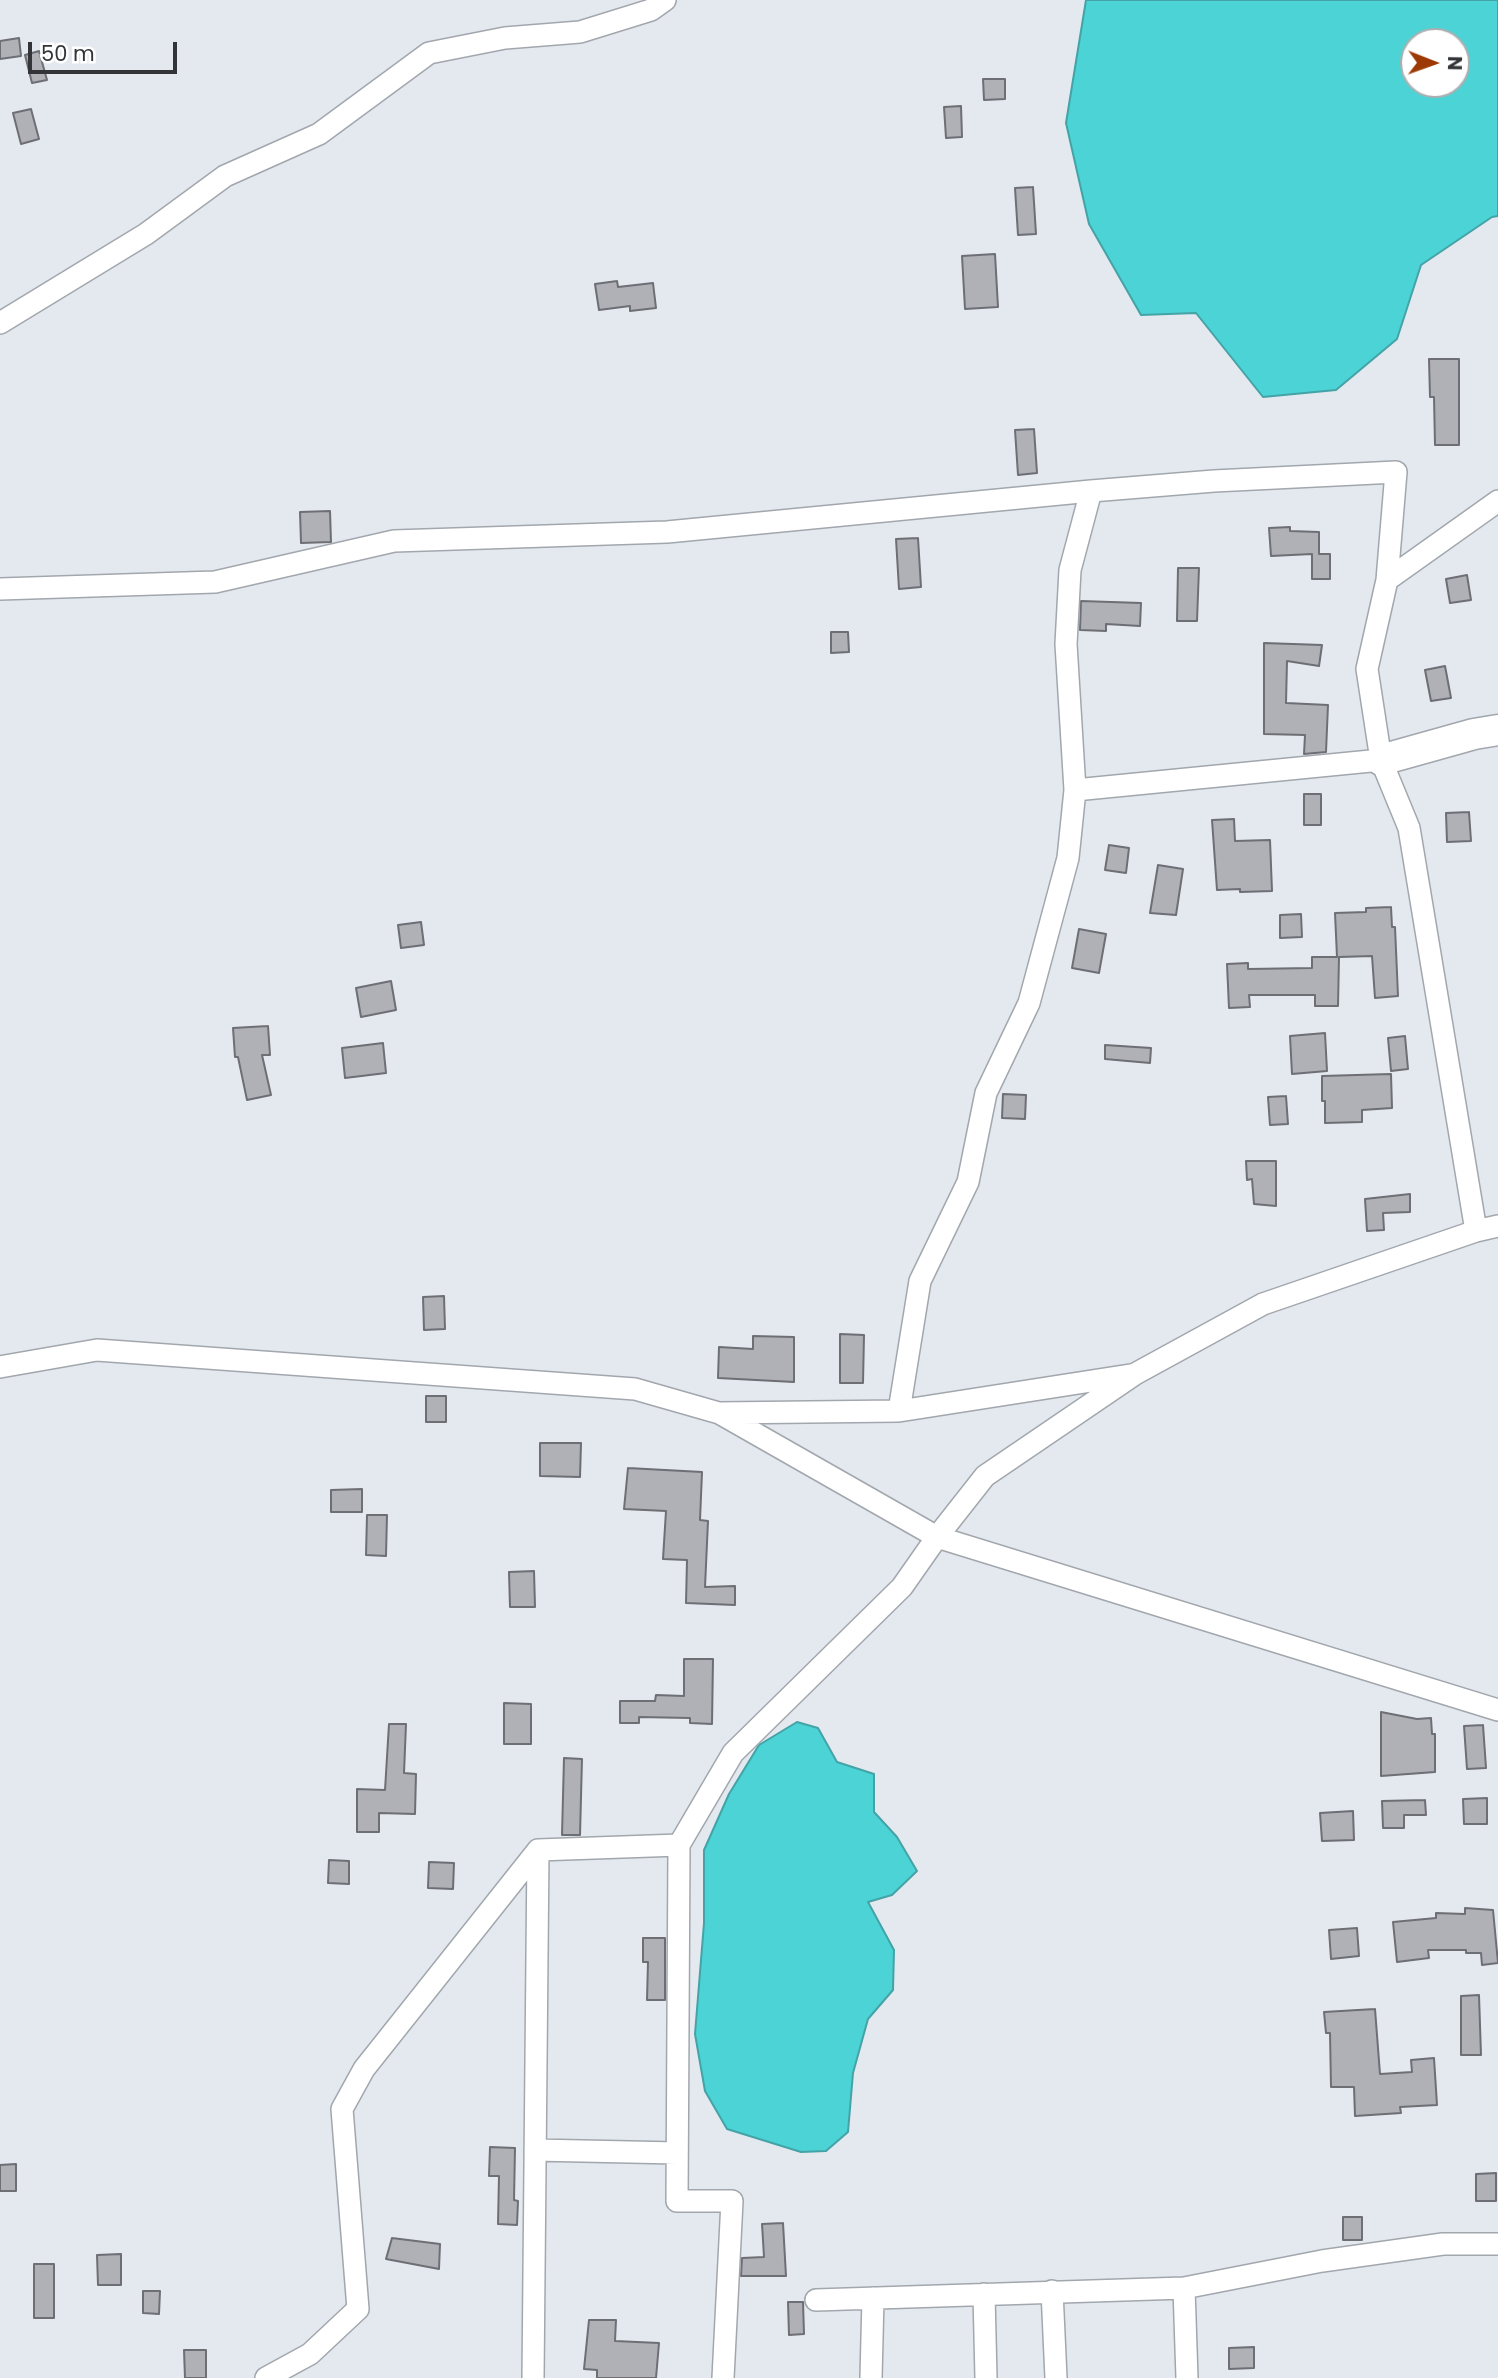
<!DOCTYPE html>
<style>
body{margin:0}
#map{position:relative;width:1498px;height:2378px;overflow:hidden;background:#e4e9f0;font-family:Poppins,sans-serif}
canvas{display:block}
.north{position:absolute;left:1400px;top:28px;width:70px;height:70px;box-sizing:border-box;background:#fff;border:2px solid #adaeaf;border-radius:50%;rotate:91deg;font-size:19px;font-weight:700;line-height:28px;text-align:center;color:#323437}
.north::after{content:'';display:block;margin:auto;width:24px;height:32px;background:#9d3905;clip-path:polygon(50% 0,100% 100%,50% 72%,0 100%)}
.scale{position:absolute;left:28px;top:42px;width:149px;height:32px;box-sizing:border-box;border:4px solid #323437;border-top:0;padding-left:9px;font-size:21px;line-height:24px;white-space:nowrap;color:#323437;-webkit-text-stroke:5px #fff;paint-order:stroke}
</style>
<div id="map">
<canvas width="1498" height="2378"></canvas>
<div class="north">N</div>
<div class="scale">50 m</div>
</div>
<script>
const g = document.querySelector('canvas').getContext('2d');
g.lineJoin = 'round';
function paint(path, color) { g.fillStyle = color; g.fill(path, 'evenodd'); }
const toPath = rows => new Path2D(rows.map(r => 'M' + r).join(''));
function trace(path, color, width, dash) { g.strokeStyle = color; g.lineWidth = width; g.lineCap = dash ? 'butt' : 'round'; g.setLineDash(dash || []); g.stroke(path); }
const water = toPath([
 [1086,0,1498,0,1498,216,1492,217,1421,265,1397,339,1336,390,1263,397,1196,313,1141,315,1089,224,1066,123,1086,0],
 [1456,42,1456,84,1414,84,1414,42,1456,42],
 [797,1722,818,1728,837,1762,874,1774,874,1812,897,1837,917,1871,892,1895,868,1902,894,1950,893,1990,868,2019,853,2073,848,2132,826,2151,801,2152,727,2129,705,2091,695,2034,704,1923,704,1850,729,1794,759,1745,797,1722]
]);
const building = toPath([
 [19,38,21,56,0,59,0,41,19,38],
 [39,51,47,80,32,83,25,55,39,51],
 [983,79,1005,79,1005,99,984,100,983,79],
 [961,106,962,137,946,138,944,107,961,106],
 [31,109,39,139,21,144,13,113,31,109],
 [1033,187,1036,234,1018,235,1015,188,1033,187],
 [995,254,998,307,965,309,962,256,995,254],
 [617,281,618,287,653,283,656,308,630,311,630,306,599,310,595,284,617,281],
 [1429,359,1459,359,1459,445,1435,445,1434,397,1430,397,1429,359],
 [1034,429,1037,473,1018,475,1015,430,1034,429],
 [330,511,331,542,301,543,300,512,330,511],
 [1290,527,1290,531,1319,532,1319,554,1330,554,1330,579,1312,579,1312,554,1271,556,1269,528,1290,527],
 [918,538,921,587,899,589,896,539,918,538],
 [1178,568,1199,568,1197,621,1177,621,1178,568],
 [1467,575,1471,600,1450,603,1446,579,1467,575],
 [1081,601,1141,603,1140,626,1106,624,1106,631,1080,630,1081,601],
 [831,632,848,632,849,652,831,653,831,632],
 [1264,643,1322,645,1319,666,1287,661,1286,703,1328,705,1326,752,1304,754,1305,735,1264,734,1264,643],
 [1445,666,1451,698,1431,701,1425,670,1445,666],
 [1304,794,1321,794,1321,825,1304,825,1304,794],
 [1469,812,1471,841,1447,842,1446,813,1469,812],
 [1234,819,1235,841,1270,840,1272,891,1240,892,1240,889,1217,890,1212,820,1234,819],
 [1109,845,1129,848,1126,873,1105,870,1109,845],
 [1158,865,1183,869,1176,915,1150,913,1158,865],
 [1391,907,1392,927,1395,927,1398,996,1375,998,1372,956,1339,957,1338,1006,1315,1006,1315,995,1249,995,1250,1007,1229,1008,1227,964,1248,963,1248,969,1312,968,1312,957,1337,957,1335,913,1366,912,1366,908,1391,907],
 [1301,914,1302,937,1280,938,1280,915,1301,914],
 [421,922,424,945,401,948,398,925,421,922],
 [1079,929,1106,934,1099,973,1072,968,1079,929],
 [391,981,396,1010,361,1017,356,988,391,981],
 [268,1026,270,1055,262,1055,271,1095,247,1100,238,1057,235,1057,233,1028,268,1026],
 [1325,1033,1327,1071,1292,1074,1290,1036,1325,1033],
 [1405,1036,1408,1069,1391,1071,1388,1038,1405,1036],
 [383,1043,386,1073,345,1078,342,1048,383,1043],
 [1105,1045,1151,1048,1150,1063,1105,1059,1105,1045],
 [1391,1074,1392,1108,1362,1110,1362,1122,1325,1123,1325,1101,1322,1101,1322,1076,1391,1074],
 [1003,1094,1026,1095,1025,1119,1002,1118,1003,1094],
 [1286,1096,1288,1124,1270,1125,1268,1097,1286,1096],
 [1246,1161,1276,1161,1276,1206,1254,1204,1252,1179,1247,1180,1246,1161],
 [1410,1194,1410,1212,1383,1213,1384,1230,1367,1231,1365,1199,1410,1194],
 [444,1296,445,1329,424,1330,423,1297,444,1296],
 [840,1334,864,1335,863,1383,840,1383,840,1334],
 [753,1336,794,1337,794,1382,718,1378,719,1347,753,1349,753,1336],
 [426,1396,446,1396,446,1422,426,1422,426,1396],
 [540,1443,581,1443,580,1477,540,1476,540,1443],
 [628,1468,702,1472,700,1520,708,1521,705,1587,735,1586,735,1605,686,1603,687,1560,663,1559,666,1511,624,1509,628,1468],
 [362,1489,362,1512,331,1512,331,1490,362,1489],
 [367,1515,387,1515,386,1556,366,1555,367,1515],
 [534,1571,535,1607,510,1607,509,1572,534,1571],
 [684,1659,713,1659,712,1724,690,1723,690,1718,639,1717,639,1723,620,1723,620,1701,655,1701,656,1695,684,1696,684,1659],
 [504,1703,531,1704,531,1744,504,1744,504,1703],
 [1381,1712,1417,1719,1431,1718,1432,1734,1435,1734,1435,1772,1381,1776,1381,1712],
 [389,1724,406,1724,404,1773,416,1774,415,1814,379,1813,379,1832,357,1832,357,1789,385,1790,389,1724],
 [1483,1725,1486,1768,1467,1769,1464,1726,1483,1725],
 [564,1758,582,1759,580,1835,562,1835,564,1758],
 [1487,1798,1487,1824,1464,1824,1463,1799,1487,1798],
 [1425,1800,1426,1815,1404,1815,1404,1828,1383,1828,1382,1801,1425,1800],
 [1353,1811,1354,1840,1322,1841,1320,1813,1353,1811],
 [329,1860,349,1861,349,1884,328,1883,329,1860],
 [429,1862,454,1863,453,1889,428,1888,429,1862],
 [1465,1908,1493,1910,1498,1963,1482,1965,1481,1953,1466,1953,1466,1950,1428,1950,1429,1958,1397,1962,1393,1922,1436,1918,1436,1913,1465,1914,1465,1908],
 [1357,1928,1359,1956,1331,1959,1329,1930,1357,1928],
 [643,1938,665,1938,665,2000,647,2000,648,1962,643,1962,643,1938],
 [1479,1995,1481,2055,1461,2055,1461,1996,1479,1995],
 [1375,2009,1380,2074,1412,2072,1411,2060,1434,2058,1437,2105,1400,2107,1401,2113,1355,2116,1354,2087,1331,2087,1330,2033,1326,2033,1324,2012,1375,2009],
 [490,2147,515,2148,514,2200,518,2201,517,2225,498,2224,499,2176,489,2176,490,2147],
 [16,2164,16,2191,0,2191,0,2165,16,2164],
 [1496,2173,1496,2201,1476,2201,1476,2174,1496,2173],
 [1343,2217,1362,2217,1362,2240,1343,2240,1343,2217],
 [783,2223,786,2276,741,2276,742,2258,764,2257,762,2224,783,2223],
 [392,2238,440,2244,439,2269,386,2259,392,2238],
 [121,2254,121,2285,98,2285,97,2255,121,2254],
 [34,2264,54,2264,54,2318,34,2318,34,2264],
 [143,2291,160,2291,159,2314,143,2313,143,2291],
 [788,2302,803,2302,804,2334,789,2335,788,2302],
 [589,2320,616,2320,615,2341,659,2343,656,2378,597,2378,597,2370,584,2369,589,2320],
 [1254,2347,1254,2368,1229,2369,1229,2348,1254,2347],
 [184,2350,206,2350,206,2378,185,2378,184,2350]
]);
const street = toPath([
 [0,323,146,234,225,176,319,134,429,53,505,38,580,32,651,10,665,0],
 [1387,580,1498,501],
 [0,589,215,582,394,541,667,532,1091,491,1214,481,1396,472,1387,580,1367,669,1381,760,1409,828,1476,1231],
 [1075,790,1381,760],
 [0,1367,97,1350,635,1389,719,1413,899,1411,1130,1375],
 [899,1411,920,1281,968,1182,986,1093,1029,1003,1068,858,1075,790,1066,644,1070,570,1091,491],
 [721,1414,937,1537,1498,1710],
 [679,1845,677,2201,732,2201,723,2378],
 [535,2150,677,2153],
 [1184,2288,1187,2378],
 [1052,2291,1056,2378],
 [984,2294,986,2378],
 [816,2300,1184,2288,1322,2261,1443,2244,1498,2244],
 [266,2378,310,2354,358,2309,342,2109,364,2069,538,1850,679,1845,733,1753,902,1587,937,1537,985,1476,1135,1374,1263,1304,1476,1231,1498,1226],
 [533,2378,538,1850],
 [871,2378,873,2298]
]);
const secondary = toPath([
 [1381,760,1474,734,1498,730]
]);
paint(water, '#4bd3d5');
trace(water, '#44a3a6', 2);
paint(building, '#b0b0b7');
trace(building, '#6e6e75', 2);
trace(street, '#a2a7ad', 24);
trace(secondary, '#a2a7ad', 33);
trace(street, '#fff', 21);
trace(secondary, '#fff', 30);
</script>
